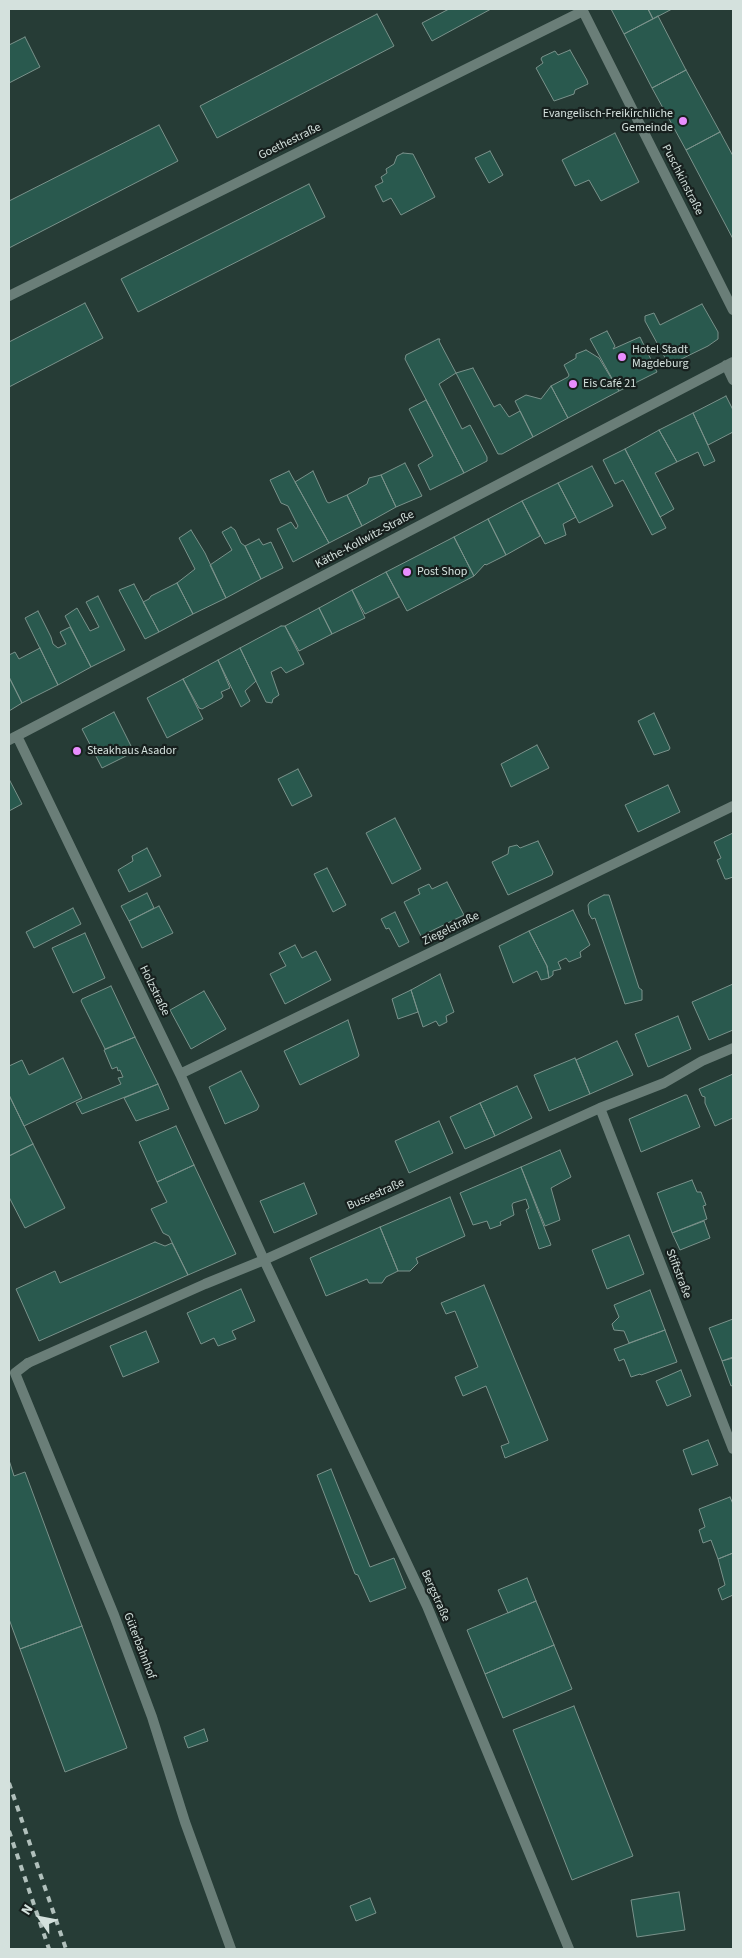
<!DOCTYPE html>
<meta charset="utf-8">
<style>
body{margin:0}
#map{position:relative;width:742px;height:1958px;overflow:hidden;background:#263c36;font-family:"Source Sans 3",sans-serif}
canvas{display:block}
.frame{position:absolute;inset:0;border:10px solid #d4e1dd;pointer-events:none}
.north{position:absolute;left:15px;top:1893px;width:50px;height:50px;-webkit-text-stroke:4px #17201e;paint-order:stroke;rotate:303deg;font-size:14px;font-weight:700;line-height:20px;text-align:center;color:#d4e1dd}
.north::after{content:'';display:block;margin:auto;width:18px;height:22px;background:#d4e1dd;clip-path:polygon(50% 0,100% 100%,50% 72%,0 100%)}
</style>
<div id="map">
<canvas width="742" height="1958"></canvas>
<div class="frame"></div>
<div class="north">N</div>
</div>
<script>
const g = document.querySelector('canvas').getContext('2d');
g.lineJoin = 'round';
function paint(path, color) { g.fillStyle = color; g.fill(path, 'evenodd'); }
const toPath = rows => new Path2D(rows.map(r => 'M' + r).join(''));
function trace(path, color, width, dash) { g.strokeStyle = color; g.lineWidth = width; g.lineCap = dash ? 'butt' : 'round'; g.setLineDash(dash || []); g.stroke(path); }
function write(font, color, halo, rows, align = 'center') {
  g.font = font + ' "Source Sans 3",sans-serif'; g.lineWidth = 4.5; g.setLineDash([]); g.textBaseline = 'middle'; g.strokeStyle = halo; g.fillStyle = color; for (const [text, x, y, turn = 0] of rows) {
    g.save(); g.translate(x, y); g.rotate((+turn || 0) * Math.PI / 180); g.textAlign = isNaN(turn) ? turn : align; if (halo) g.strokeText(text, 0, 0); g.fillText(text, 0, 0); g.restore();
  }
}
const building = toPath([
 [449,9,491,9,432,41,422,23,449,9],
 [611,9,648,9,653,19,624,34,611,9],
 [648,9,672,9,653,19,648,9],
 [377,14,394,46,217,138,200,106,377,14],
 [658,16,686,70,652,88,624,34,658,16],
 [25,37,40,67,9,83,9,45,25,37],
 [570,50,587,80,588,84,575,90,574,94,554,101,536,68,543,63,541,59,542,57,555,51,558,55,570,50],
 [686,70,720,132,686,150,652,88,686,70],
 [159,125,178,161,9,248,9,201,159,125],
 [720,132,733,156,733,239,686,150,720,132],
 [615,133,639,182,601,201,589,180,575,186,562,160,615,133],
 [490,151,503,175,489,183,475,158,490,151],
 [403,153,413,154,435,197,401,215,391,198,383,202,375,186,383,182,381,177,387,173,386,169,394,164,397,156,403,153],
 [309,184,325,217,138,312,121,279,309,184],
 [85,303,103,338,9,387,9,342,85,303],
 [702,304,718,332,718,339,708,346,669,365,645,321,645,316,654,313,660,325,702,304],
 [607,331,615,346,613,349,640,337,657,372,619,391,590,339,607,331],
 [438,339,440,339,439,341,456,373,439,384,462,429,470,425,487,457,487,461,464,473,405,359,406,355,438,339],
 [586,350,599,358,619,391,568,418,551,386,568,377,569,375,564,365,576,358,576,354,586,350],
 [473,368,494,407,500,404,509,417,520,411,533,437,502,454,498,454,456,373,473,368],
 [551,386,568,418,533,437,515,401,526,395,541,399,551,386],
 [726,396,733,410,733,432,708,445,693,413,726,396],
 [426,400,464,473,430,490,418,465,433,456,409,409,426,400],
 [693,413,715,461,704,466,698,452,677,462,659,430,693,413],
 [659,430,677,462,655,473,674,509,660,517,625,449,659,430],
 [625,449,666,528,652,535,623,480,615,484,603,460,625,449],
 [405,463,422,496,396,507,381,475,405,463],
 [592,466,613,506,579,523,558,483,592,466],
 [289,471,329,543,293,562,277,529,291,522,296,529,298,526,288,506,281,503,270,480,289,471],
 [313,471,327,502,329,503,347,495,362,526,329,543,295,482,313,471],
 [381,475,396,507,362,526,347,495,367,484,369,478,381,475],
 [558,483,576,517,563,524,566,535,545,544,522,501,558,483],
 [522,501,540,536,506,555,488,519,522,501],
 [488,519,506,555,486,565,485,564,474,576,454,537,488,519],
 [231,527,235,530,241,543,245,546,261,579,226,598,210,565,232,550,222,532,231,527],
 [191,530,205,553,226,598,193,614,177,583,195,569,179,538,191,530],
 [454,537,474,576,407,611,386,572,454,537],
 [259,539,263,545,271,542,283,568,261,579,245,546,259,539],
 [386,572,399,597,365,614,352,590,386,572],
 [177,583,193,614,159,632,143,602,149,599,151,596,177,583],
 [134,584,159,632,145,639,119,590,134,584],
 [352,590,365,618,332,634,319,608,352,590],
 [98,596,125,650,91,667,65,616,77,608,90,631,99,627,86,602,98,596],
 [319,608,332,634,299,651,285,626,319,608],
 [38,611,51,637,53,644,58,648,66,644,60,632,70,627,91,667,58,685,25,618,38,611],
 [281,626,285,626,304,664,286,673,281,667,271,672,279,695,273,699,272,703,266,702,240,648,281,626],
 [40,648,58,685,22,703,9,677,9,655,15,652,19,659,40,648],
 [240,648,256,681,245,691,250,701,241,707,218,660,240,648],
 [218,660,230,688,221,692,223,696,222,698,202,709,199,708,183,679,218,660],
 [9,677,22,703,9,711,9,677],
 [183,679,203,719,167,738,147,698,183,679],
 [114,712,134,752,102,768,82,729,114,712],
 [654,713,670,748,669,750,654,755,638,721,654,713],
 [537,745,549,768,511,787,501,764,537,745],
 [298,769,312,796,292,806,278,779,298,769],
 [9,779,22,804,9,811,9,779],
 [668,785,680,812,638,832,625,805,668,785],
 [395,818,421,869,392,884,366,833,395,818],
 [733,833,733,877,727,879,725,879,717,860,721,858,714,842,733,833],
 [538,841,553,872,552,875,508,895,492,862,508,854,509,847,517,845,520,848,538,841],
 [147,848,161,876,129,892,118,870,133,861,132,856,147,848],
 [327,868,346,905,333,912,314,874,327,868],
 [447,882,464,915,421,936,404,902,420,894,418,889,429,884,432,889,447,882],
 [147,893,154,908,129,921,121,906,147,893],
 [604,895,609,895,639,988,642,990,642,1000,625,1004,595,918,592,919,589,914,588,905,590,902,604,895],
 [159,906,173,933,142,948,129,921,159,906],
 [73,908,81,924,34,948,26,932,73,908],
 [573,910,590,945,580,952,581,957,569,962,566,958,558,962,561,969,553,971,553,975,549,978,547,966,529,931,573,910],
 [395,912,409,942,399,947,389,928,386,929,381,919,395,912],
 [529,931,547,966,549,978,541,980,537,971,513,983,499,946,529,931],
 [85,933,105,978,73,993,52,948,85,933],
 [295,945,302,958,316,951,331,980,285,1004,270,974,286,966,279,953,295,945],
 [440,974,454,1012,446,1016,447,1022,439,1026,436,1021,423,1027,411,990,440,974],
 [733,984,733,1030,709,1040,692,1002,733,984],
 [111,986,135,1037,105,1049,81,1001,82,999,111,986],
 [411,990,418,1012,398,1019,392,999,411,990],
 [204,991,226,1029,191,1049,170,1010,204,991],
 [678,1016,691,1049,648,1067,635,1034,678,1016],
 [348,1020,359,1055,358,1057,300,1085,284,1051,348,1020],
 [135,1037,158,1084,82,1114,76,1103,121,1084,118,1078,123,1077,120,1070,118,1071,117,1067,112,1069,104,1050,135,1037],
 [617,1041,633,1075,590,1094,576,1060,617,1041],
 [63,1058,82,1098,24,1126,9,1095,9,1066,22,1060,29,1075,63,1058],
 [575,1058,590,1094,549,1111,534,1075,575,1058],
 [241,1071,259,1106,257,1110,225,1124,209,1087,241,1071],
 [733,1074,733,1118,715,1126,705,1103,705,1097,702,1096,699,1089,733,1074],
 [158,1084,169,1109,136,1121,124,1098,158,1084],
 [517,1086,532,1118,495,1136,480,1103,517,1086],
 [9,1095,33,1144,9,1156,9,1095],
 [685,1095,687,1095,700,1127,641,1152,629,1119,685,1095],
 [480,1103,495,1136,465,1149,450,1117,480,1103],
 [439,1121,453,1153,409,1173,395,1141,439,1121],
 [176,1126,194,1165,157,1182,139,1142,176,1126],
 [33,1144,65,1208,25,1228,9,1197,9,1156,33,1144],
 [560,1150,571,1177,551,1188,560,1220,545,1226,521,1167,560,1150],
 [194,1165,236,1254,188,1275,169,1236,163,1233,151,1209,167,1202,157,1182,194,1165],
 [521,1167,551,1245,539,1249,526,1210,529,1208,526,1199,513,1203,512,1205,514,1215,500,1222,501,1225,490,1229,487,1221,473,1225,460,1193,521,1167],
 [692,1180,697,1192,701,1192,706,1205,703,1206,707,1219,672,1233,657,1193,692,1180],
 [304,1183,317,1214,274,1233,260,1201,304,1183],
 [450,1197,465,1236,416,1258,418,1263,410,1271,398,1271,380,1227,450,1197],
 [704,1221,710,1238,680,1250,672,1233,704,1221],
 [380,1227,398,1271,386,1277,382,1283,369,1283,367,1279,326,1296,310,1258,380,1227],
 [629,1235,644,1274,607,1289,592,1250,629,1235],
 [155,1242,165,1246,172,1243,188,1275,39,1341,16,1289,55,1271,60,1283,155,1242],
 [484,1285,548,1440,505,1458,501,1446,509,1443,486,1386,463,1396,455,1377,478,1367,455,1311,446,1314,441,1303,484,1285],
 [241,1289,255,1321,232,1331,236,1339,218,1346,214,1338,201,1344,187,1313,241,1289],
 [650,1290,665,1330,629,1343,624,1331,614,1330,612,1324,619,1317,614,1305,650,1290],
 [733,1319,733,1357,722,1361,709,1328,733,1319],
 [665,1330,677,1362,641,1375,640,1374,631,1377,624,1359,619,1361,614,1349,665,1330],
 [146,1331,159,1362,123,1377,110,1346,146,1331],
 [733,1358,733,1385,731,1386,722,1361,733,1358],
 [681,1370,691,1396,667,1406,656,1381,681,1370],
 [708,1440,718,1465,692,1475,683,1450,708,1440],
 [9,1460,14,1476,25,1472,82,1626,20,1649,9,1619,9,1460],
 [331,1469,370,1567,394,1558,406,1588,370,1602,358,1575,355,1574,317,1475,331,1469],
 [730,1497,733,1504,733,1553,718,1559,711,1540,703,1543,699,1530,705,1527,699,1509,730,1497],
 [733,1553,733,1595,722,1600,718,1589,725,1585,718,1559,733,1553],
 [527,1578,536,1601,508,1613,498,1590,527,1578],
 [536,1601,554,1645,485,1674,467,1630,536,1601],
 [82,1626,127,1748,65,1772,20,1649,82,1626],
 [554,1645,572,1689,503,1718,485,1674,554,1645],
 [574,1706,633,1856,572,1880,513,1730,574,1706],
 [204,1729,208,1741,188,1748,184,1737,204,1729],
 [679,1892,685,1930,637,1937,631,1900,679,1892],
 [370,1898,376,1913,356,1921,350,1906,370,1898]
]);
const lane = toPath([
 [28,1363,15,1373,114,1615,152,1717,185,1822,231,1949]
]);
const street = toPath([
 [582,9,733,310],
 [9,296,583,11],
 [726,365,733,380],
 [17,736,180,1074,264,1260,427,1606,569,1949],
 [9,740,733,362],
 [180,1074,733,806],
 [600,1108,733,1449],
 [28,1363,205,1284,264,1260,600,1108,664,1083,702,1061,733,1048]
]);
const rail = toPath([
 [9,1783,66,1949],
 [9,1831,49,1949]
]);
const markers = [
 [683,121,5,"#e98dfe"],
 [622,357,5,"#e98dfe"],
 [573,384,5,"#e98dfe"],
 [407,572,5,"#e98dfe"],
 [77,751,5,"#e98dfe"]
];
const poiNames = [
 ["Evangelisch-Freikirchliche",673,114,"right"],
 ["Gemeinde",673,128,"right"],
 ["Hotel Stadt",632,350],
 ["Magdeburg",632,364],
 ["Eis Café 21",583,384],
 ["Post Shop",417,572],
 ["Steakhaus Asador",87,751]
];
const streetNames = [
 ["Goethestraße",290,142,-26],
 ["Puschkinstraße",682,180,63],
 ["Käthe-Kollwitz-Straße",365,540,-28],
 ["Ziegelstraße",451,929,-26],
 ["Holzstraße",154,991,64],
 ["Bussestraße",376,1195,-24],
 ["Stiftstraße",678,1274,69],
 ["Bergstraße",435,1596,66],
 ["Güterbahnhof",139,1646,69]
];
paint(building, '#29594e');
trace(building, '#7a928b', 1);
trace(lane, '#6a7e78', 10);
trace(street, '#6a7e78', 10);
trace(rail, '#b1c0bc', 4, [6, 6]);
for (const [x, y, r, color] of markers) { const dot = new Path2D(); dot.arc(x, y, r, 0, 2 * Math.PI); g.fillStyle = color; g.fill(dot); trace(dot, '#17201e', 2); }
write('12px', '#d4e1dd', '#17201e', poiNames, 'left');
write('12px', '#d4e1dd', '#17201e', streetNames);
</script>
